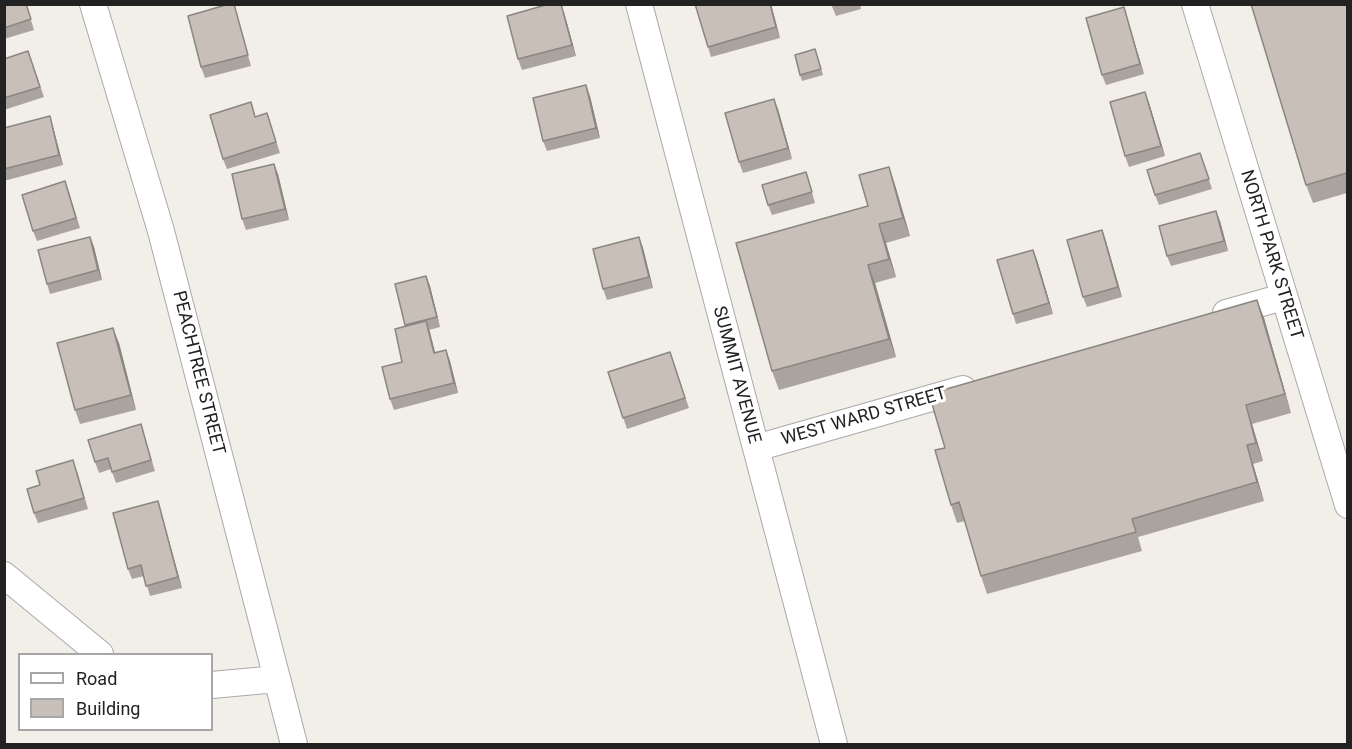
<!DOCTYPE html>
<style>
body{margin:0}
#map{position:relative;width:1352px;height:749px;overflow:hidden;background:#f2efe9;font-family:Roboto,sans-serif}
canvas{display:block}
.frame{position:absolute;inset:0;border:6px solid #222;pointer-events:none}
.legend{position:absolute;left:18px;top:653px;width:195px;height:78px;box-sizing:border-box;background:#fff;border:2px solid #a7a7a7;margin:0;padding:8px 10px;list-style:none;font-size:18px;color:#222}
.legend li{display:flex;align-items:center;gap:12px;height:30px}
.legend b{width:30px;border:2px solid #a7a7a7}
</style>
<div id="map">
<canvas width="1352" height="749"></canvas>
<div class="frame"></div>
<ul class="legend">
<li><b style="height:8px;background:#fff"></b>Road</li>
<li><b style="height:16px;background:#c7bfb8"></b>Building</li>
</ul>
</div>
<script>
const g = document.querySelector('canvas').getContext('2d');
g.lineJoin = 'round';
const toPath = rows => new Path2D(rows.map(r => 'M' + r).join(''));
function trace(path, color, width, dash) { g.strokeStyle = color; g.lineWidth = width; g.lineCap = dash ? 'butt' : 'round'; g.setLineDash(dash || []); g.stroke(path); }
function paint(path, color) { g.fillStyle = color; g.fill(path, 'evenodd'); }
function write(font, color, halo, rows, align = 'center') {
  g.font = font + ' Roboto,sans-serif'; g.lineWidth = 6; g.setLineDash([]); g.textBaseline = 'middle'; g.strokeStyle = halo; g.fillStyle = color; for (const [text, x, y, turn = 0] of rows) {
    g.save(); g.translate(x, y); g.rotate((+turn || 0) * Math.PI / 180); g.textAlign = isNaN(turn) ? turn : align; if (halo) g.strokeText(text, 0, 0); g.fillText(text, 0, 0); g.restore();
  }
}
const minor = toPath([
 [93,4,161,231,294,744],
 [639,4,834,744],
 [1195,4,1348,505],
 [1226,313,1283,297],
 [756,448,963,389],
 [4,575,100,654],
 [212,685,277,679]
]);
const wall = toPath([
 [4,4,26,4,34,30,4,39],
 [234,4,251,66,205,78,201,67],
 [695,4,771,4,780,38,711,57],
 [831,4,860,4,861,9,836,16],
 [1347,4,1347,193,1313,203,1306,185],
 [1124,7,1144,74,1106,85,1102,75],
 [564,12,576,56,522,70,518,59],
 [817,55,823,75,802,81,800,75],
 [4,59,32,62,44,97,4,110],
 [590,96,600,138,547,151,543,141],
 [1149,103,1165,156,1129,167,1125,156],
 [778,109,792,159,743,173,739,162],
 [267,113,280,153,227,169,223,159,256,117],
 [53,127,63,165,4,181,4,128],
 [1204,164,1212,189,1159,205,1155,195],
 [889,167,895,185,910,236,886,243,896,277,875,283,896,357,779,390,772,371,868,206],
 [806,172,815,203,772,215,768,205],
 [278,174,289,220,246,230,242,219],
 [69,192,80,228,37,241,33,231],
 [1216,211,1220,221,1228,251,1171,266,1167,256],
 [1102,230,1122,297,1087,307,1083,297],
 [90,237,94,247,102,280,50,294,47,284],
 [639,237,643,248,653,288,607,300,603,289],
 [1037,260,1053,314,1016,324,1013,314],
 [426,276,430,286,440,327,429,330,435,353,446,350,450,361,458,393,394,410,390,399,402,362,406,326,395,284],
 [1257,300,1264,318,1291,413,1252,424,1263,461,1253,464,1264,501,1138,537,1142,551,987,594,981,576,965,521,957,523,951,505,945,448],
 [119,343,136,410,80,424,75,410],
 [670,352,689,408,627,429,608,372],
 [141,424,155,471,116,483,111,469,99,473,95,462],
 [77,471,88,509,38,523,34,513,40,485],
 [158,501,161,512,182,588,150,596,144,576,132,579,128,569]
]);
const shadedWall = toPath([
 [562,4,564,12,576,56,572,45],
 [770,4,771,4,780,38,776,27],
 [1124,7,1127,18,1144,74,1140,64],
 [586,85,590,96,600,138,596,128],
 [1145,92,1149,103,1165,156,1161,146],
 [774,99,778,109,792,159,788,148],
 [50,116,53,127,63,165,59,155],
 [274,164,278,174,289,220,285,209],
 [889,167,895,185,910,236,903,218],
 [1216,211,1220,221,1228,251,1224,241],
 [879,224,886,243,896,277,889,259],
 [1102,230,1106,241,1122,297,1118,287],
 [90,237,94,247,102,280,98,270],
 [639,237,643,248,653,288,649,277],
 [1033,250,1037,260,1053,314,1049,303],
 [868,265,875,283,896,357,889,339],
 [426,276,430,286,440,327,437,317],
 [1257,300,1264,318,1291,413,1285,394],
 [426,321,430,332,438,364,434,353],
 [113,328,119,343,136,410,131,395],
 [446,350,450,361,458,393,454,383],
 [1246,405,1252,424,1263,461,1256,443],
 [1247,445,1253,464,1264,501,1257,482],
 [158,501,161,512,182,588,178,577]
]);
const building = toPath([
 [4,4,26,4,31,19,4,28,4,4],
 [229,4,234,4,248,55,201,67,188,16,229,4],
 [549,4,561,4,572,45,518,59,507,16,549,4],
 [695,4,770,4,776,27,708,47,695,4],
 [1251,4,1347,4,1347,173,1306,185,1251,4],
 [1124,7,1140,64,1102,75,1086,18,1124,7],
 [815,49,821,69,800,75,795,55,815,49],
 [28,51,40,87,4,98,4,59,28,51],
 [586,85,596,128,543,141,533,98,586,85],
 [1145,92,1161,146,1125,156,1110,102,1145,92],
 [774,99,788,148,739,162,725,113,774,99],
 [251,102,255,117,267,113,276,142,223,159,210,115,251,102],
 [50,116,59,155,4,169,4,128,50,116],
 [1200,153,1209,179,1155,195,1147,170,1200,153],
 [274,164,285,209,242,219,232,174,274,164],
 [889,167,903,218,879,224,889,259,868,265,889,339,772,371,736,243,868,206,859,175,889,167],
 [806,172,812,192,768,205,762,185,806,172],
 [65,181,76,218,33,231,22,195,65,181],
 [1216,211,1224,241,1167,256,1159,226,1216,211],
 [1102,230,1118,287,1083,297,1067,240,1102,230],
 [90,237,98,270,47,284,38,250,90,237],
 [639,237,649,277,603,289,593,249,639,237],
 [1033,250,1049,303,1013,314,997,260,1033,250],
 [426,276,437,317,405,325,395,284,426,276],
 [1257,300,1285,394,1246,405,1256,443,1247,445,1257,482,1132,519,1136,532,981,576,959,502,951,505,935,450,945,448,929,394,1257,300],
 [426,321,434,353,446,350,454,383,390,399,382,367,402,362,395,329,426,321],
 [113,328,131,395,75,410,57,343,113,328],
 [670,352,685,398,623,418,608,372,670,352],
 [141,424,151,460,112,472,108,458,95,462,88,440,141,424],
 [73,460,84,498,34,513,27,489,40,485,36,471,73,460],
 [158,501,178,577,146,586,141,565,128,569,113,513,158,501]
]);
const streetNames = [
 ["NORTH PARK STREET",1271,255,73],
 ["PEACHTREE STREET",198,373,76],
 ["SUMMIT AVENUE",736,375,75],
 ["WEST WARD STREET",864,417,-16]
];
trace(minor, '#a9a9a9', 28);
trace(minor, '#fff', 26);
paint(wall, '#aba49e');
paint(shadedWall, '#8b8681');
paint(building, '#c7bfb8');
trace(building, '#8b8681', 1.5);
write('18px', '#222', '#fff', streetNames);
</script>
